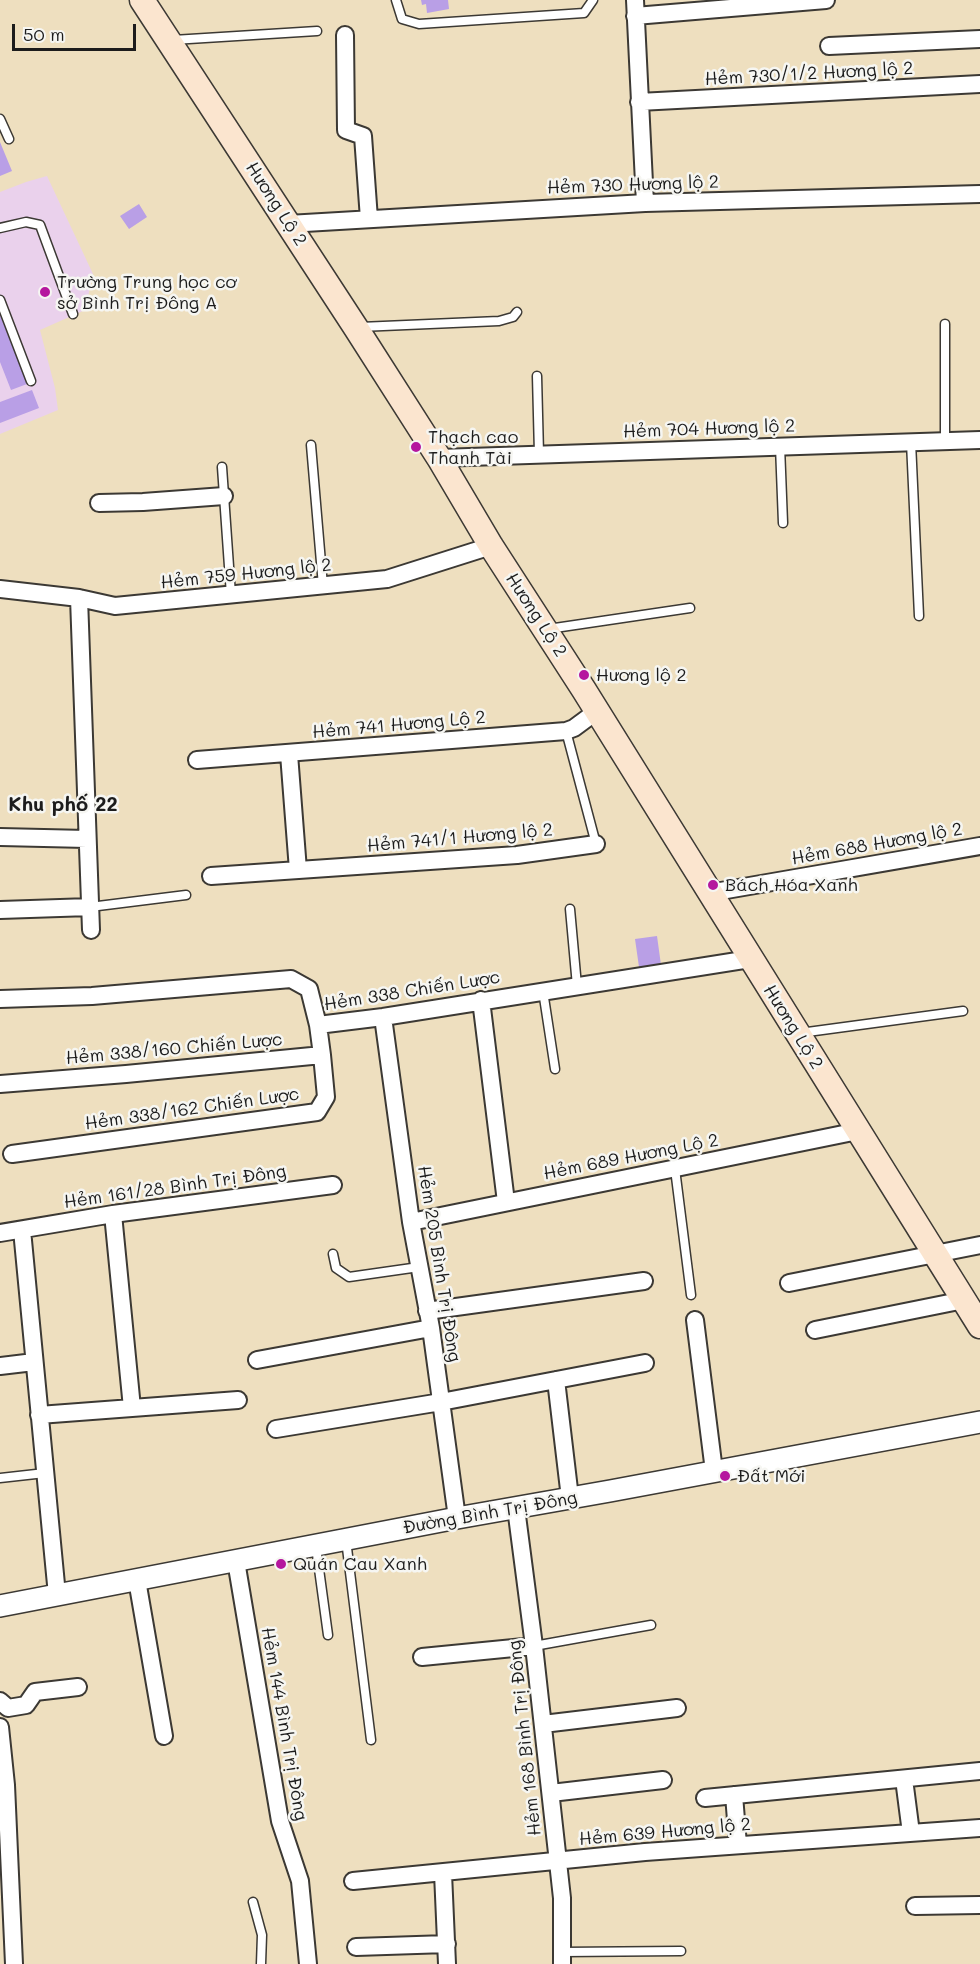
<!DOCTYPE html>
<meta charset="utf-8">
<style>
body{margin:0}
#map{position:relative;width:980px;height:1964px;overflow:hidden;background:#eedfbf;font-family:Mali,sans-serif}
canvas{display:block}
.scale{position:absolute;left:12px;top:24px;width:124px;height:27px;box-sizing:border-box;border:3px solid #1c1c1c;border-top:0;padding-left:8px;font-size:18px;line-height:21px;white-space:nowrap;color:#1c1c1c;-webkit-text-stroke:4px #f6f6f2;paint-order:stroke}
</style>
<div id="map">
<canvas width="980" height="1964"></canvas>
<div class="scale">50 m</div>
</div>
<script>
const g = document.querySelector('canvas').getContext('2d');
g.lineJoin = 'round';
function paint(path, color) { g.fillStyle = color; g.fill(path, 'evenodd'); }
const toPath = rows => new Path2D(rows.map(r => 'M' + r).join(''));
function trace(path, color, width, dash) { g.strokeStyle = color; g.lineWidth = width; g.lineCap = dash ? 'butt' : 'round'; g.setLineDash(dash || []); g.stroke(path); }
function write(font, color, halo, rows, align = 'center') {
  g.font = font + ' Mali,sans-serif'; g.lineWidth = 5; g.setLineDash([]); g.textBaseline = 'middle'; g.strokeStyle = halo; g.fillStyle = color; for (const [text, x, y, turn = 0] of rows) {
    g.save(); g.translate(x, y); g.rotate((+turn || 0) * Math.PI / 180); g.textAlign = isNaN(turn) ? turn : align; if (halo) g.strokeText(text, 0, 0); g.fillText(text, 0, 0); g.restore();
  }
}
const built = toPath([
 [47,176,93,274,85,310,40,330,55,388,58,410,0,434,0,192,26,182]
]);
const building = toPath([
 [421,0,448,0,449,9,427,13,426,4,422,5],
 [0,142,12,171,0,176],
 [139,204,147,217,129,229,120,216],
 [0,315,27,384,11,390,0,362],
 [32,390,39,408,0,423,0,402],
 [657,936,661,965,639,967,635,939]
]);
const service = toPath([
 [396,0,402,19,419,24,584,13,593,0],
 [173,40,317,31],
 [0,119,9,139],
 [0,228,26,222,40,225,73,314],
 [0,300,31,381],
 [360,327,499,321,513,317,517,312],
 [537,376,539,454],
 [945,441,945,324],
 [911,442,919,616],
 [311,445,323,586],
 [780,446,783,523],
 [222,467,231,595],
 [548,629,690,608],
 [566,731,596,844],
 [90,907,186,895],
 [570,909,577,986],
 [543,991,555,1069],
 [800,1033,963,1011],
 [675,1169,691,1295],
 [333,1254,336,1268,349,1277,419,1267],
 [0,1478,45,1473],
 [346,1540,371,1740],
 [316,1547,328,1635],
 [534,1646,651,1625],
 [253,1902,262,1935,261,1964],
 [562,1952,681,1951]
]);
const minor = toPath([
 [635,0,645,203],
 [635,16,826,0],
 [345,35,346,130,363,136,369,219],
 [829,46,980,39],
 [639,102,980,84],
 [288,224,645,203,980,194],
 [439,458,980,440],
 [99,503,143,502,224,496],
 [0,589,79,598,115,606,387,579,491,546],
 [79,598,91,930],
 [289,754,298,870],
 [197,760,566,731,574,728,597,711],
 [0,837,87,839],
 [211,876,517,855,596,844],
 [709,893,980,846],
 [0,910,90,907],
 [0,999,92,996,291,979,309,989,318,1025,383,1017,750,959],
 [481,1000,506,1202],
 [383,1017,411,1222,431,1328,457,1518],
 [0,1084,126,1074,322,1055,318,1025],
 [12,1154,317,1112,326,1097,322,1055],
 [113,1214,132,1408],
 [411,1222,858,1131],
 [22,1230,57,1595],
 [0,1233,113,1214,333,1185],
 [789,1283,980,1245],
 [427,1311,644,1281],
 [695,1320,714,1471],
 [815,1330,964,1300],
 [257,1360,431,1328],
 [0,1366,34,1362],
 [556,1380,570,1498],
 [39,1415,238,1400],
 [276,1429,441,1402,645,1363],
 [516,1508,534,1646,562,1898,562,1964],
 [236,1561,280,1821,300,1881,308,1964],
 [137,1580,164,1736],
 [422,1657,534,1646],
 [0,1701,8,1708,26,1705,35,1692,78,1687],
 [543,1724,677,1708],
 [0,1727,6,1785,14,1964],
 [904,1779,911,1833],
 [551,1793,663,1780],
 [734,1795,738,1845],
 [705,1798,980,1771],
 [443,1873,447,1964],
 [353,1881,645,1852,980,1828],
 [915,1906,980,1905],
 [356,1947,447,1944]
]);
const tertiary = toPath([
 [0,1606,457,1518,610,1491,980,1422]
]);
const secondary = toPath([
 [142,0,356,328,439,458,491,546,584,690,980,1326]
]);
const markers = [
 [45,292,6,"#b5179e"],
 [416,447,6,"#b5179e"],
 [584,675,6,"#b5179e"],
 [713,885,6,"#b5179e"],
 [725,1476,6,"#b5179e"],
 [281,1564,6,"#b5179e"]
];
const streetNames = [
 ["Hẻm 730/1/2 Hương lộ 2",809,74,-3],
 ["Hẻm 730 Hương lộ 2",633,185,-2],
 ["Hương Lộ 2",276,204,57],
 ["Hẻm 704 Hương lộ 2",709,429,-2],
 ["Hẻm 759 Hương lộ 2",246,574,-6],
 ["Hương Lộ 2",536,615,57],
 ["Hẻm 741 Hương Lộ 2",399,725,-5],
 ["Hẻm 741/1 Hương lộ 2",460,838,-5],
 ["Hẻm 688 Hương lộ 2",877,844,-10],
 ["Hẻm 338 Chiến Lược",412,991,-9],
 ["Hương Lộ 2",793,1027,58],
 ["Hẻm 338/160 Chiến Lược",174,1049,-5],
 ["Hẻm 338/162 Chiến Lược",192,1109,-8],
 ["Hẻm 689 Hương Lộ 2",631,1157,-11],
 ["Hẻm 161/28 Bình Trị Đông",175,1187,-8],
 ["Hẻm 205 Bình Trị Đông",439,1264,81],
 ["Đường Bình Trị Đông",490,1513,-10],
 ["Hẻm 144 Bình Trị Đông",284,1724,80],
 ["Hẻm 168 Bình Trị Đông",525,1738,-96],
 ["Hẻm 639 Hương lộ 2",665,1832,-5]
];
const poiNames = [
 ["Trường Trung học cơ",57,282],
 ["sở Bình Trị Đông A",57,303],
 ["Thạch cao",428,437],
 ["Thanh Tài",428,458],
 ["Hương lộ 2",596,675],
 ["Bách Hóa Xanh",725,885],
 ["Đất Mới",737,1476],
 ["Quán Cau Xanh",293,1564]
];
const neighbourhoodNames = [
 ["Khu phố 22",63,805]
];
paint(built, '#ead1ec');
paint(building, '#b99fe6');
trace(service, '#3c3934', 11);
trace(minor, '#3c3934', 20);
trace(tertiary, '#3c3934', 24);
trace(secondary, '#3c3934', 27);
trace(service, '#fff', 8);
trace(minor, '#fff', 16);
trace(tertiary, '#fff', 21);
trace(secondary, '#fbe5cf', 24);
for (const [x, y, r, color] of markers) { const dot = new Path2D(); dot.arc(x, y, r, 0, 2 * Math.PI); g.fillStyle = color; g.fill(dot); trace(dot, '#f6f6f2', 2); }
write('18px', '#1c1c1c', '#f6f6f2', streetNames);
write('18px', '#1c1c1c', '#f6f6f2', poiNames, 'left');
write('bold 20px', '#1c1c1c', '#f6f6f2', neighbourhoodNames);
</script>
